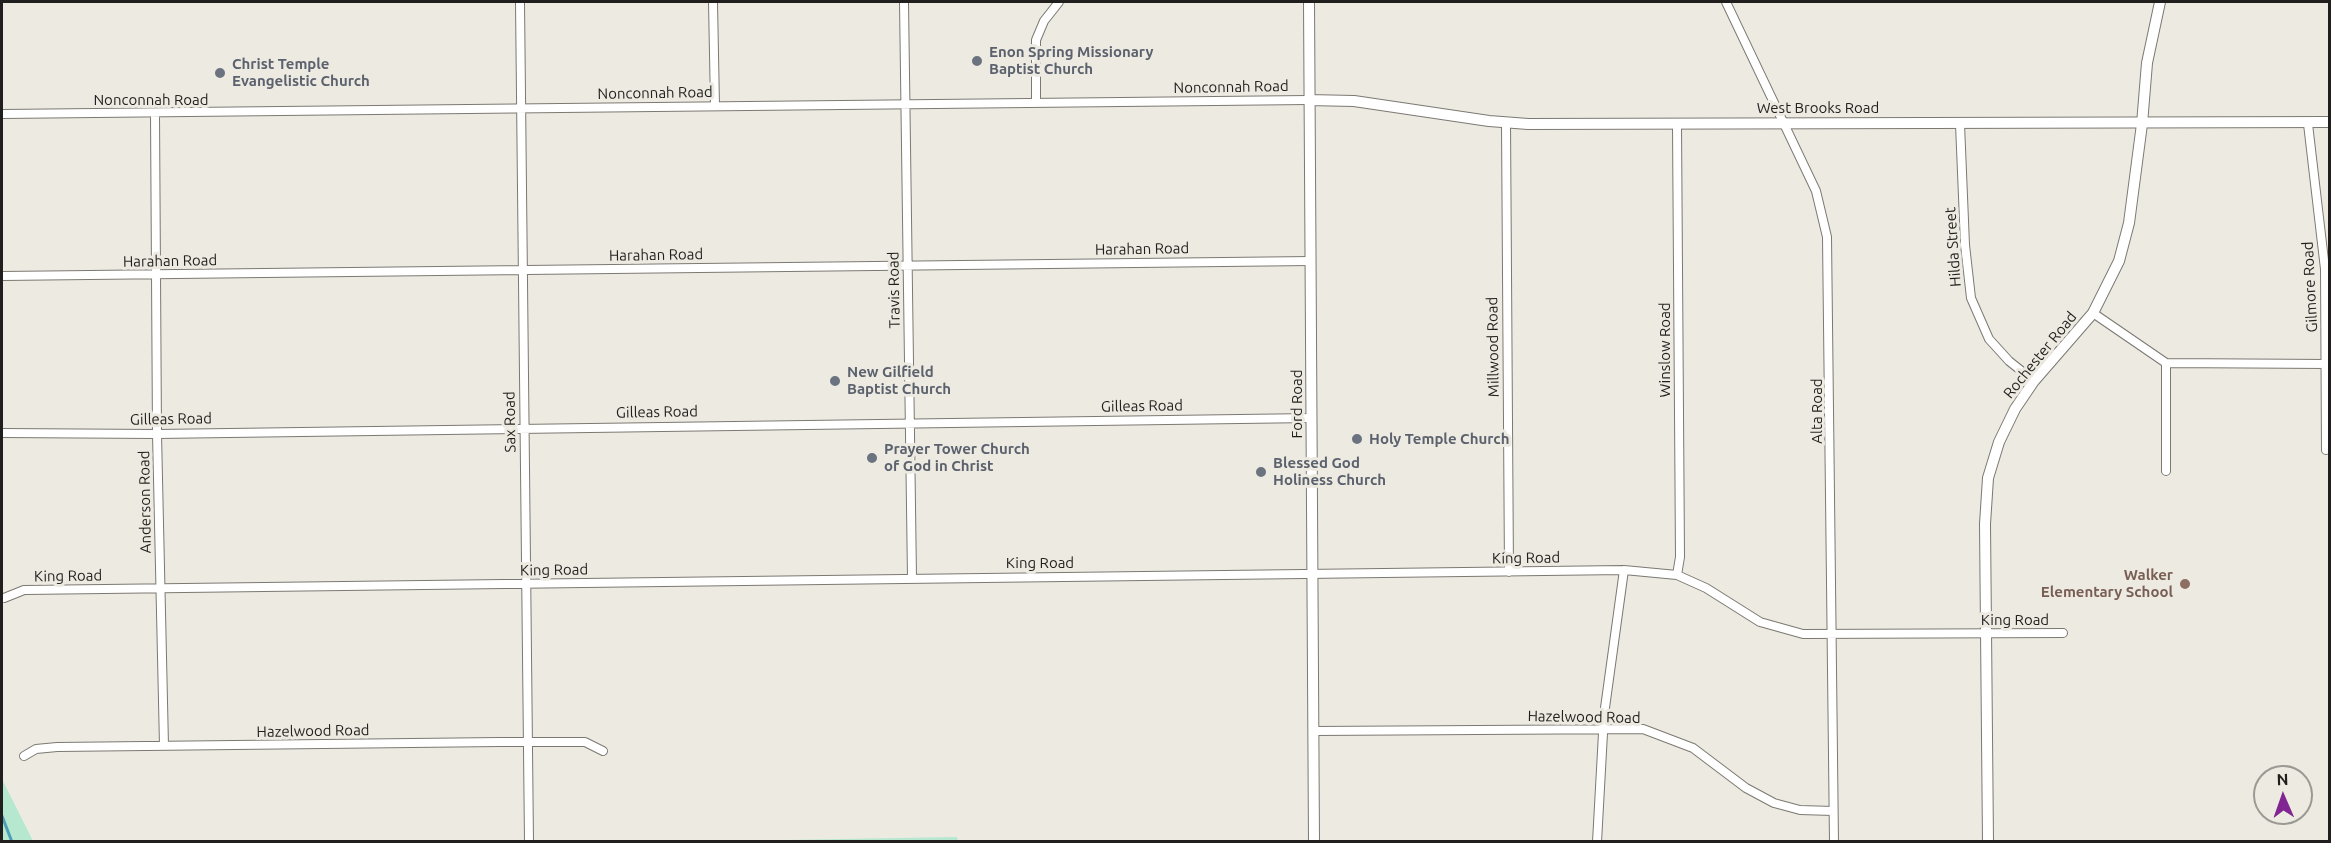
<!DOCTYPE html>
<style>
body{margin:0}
#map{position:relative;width:2331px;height:843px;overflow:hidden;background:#edeae2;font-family:Ubuntu,sans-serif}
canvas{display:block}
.frame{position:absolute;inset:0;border:3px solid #211f1d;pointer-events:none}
.north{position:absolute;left:2253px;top:765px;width:60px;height:60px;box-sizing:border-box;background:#edeae2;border:2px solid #9b9993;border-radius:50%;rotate:358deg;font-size:16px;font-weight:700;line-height:24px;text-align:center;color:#211f1d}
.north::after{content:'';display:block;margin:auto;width:21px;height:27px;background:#802591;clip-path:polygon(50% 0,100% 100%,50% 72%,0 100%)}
</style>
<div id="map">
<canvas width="2331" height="843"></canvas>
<div class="frame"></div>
<div class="north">N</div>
</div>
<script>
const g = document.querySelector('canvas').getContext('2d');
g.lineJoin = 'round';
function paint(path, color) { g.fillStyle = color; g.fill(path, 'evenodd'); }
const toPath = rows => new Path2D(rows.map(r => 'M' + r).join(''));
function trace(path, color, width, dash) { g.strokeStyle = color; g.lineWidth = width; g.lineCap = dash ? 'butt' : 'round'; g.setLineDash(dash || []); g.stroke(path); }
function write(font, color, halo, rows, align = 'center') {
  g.font = font + ' Ubuntu,sans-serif'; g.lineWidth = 6; g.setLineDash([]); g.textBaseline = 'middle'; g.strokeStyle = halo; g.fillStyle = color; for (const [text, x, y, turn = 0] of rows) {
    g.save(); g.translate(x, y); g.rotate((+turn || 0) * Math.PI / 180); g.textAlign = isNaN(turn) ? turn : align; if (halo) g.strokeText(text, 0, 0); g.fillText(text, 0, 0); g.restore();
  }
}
const green = toPath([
 [2,779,33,841,2,841],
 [957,837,958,841,728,841]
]);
const stream = toPath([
 [2,816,12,842]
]);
const minor = toPath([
 [520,2,529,842],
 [713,2,715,106],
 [904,2,912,578],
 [1726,2,1816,191,1827,237,1834,842],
 [1036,103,1036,40,1044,21,1059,2],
 [2,114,1308,100],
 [155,114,157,434,164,746],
 [1506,123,1509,572],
 [1960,124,1965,245,1971,298,1989,339,2009,361,2034,381],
 [2308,124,2325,269,2326,450],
 [2,276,1311,261],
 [2093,313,2166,363,2329,364],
 [2,433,157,434,1312,418],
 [2166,471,2166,363],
 [1677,575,1680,557,1677,125],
 [4,598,24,590,1624,570,1677,575,1706,588,1760,622,1803,634,2063,633],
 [1314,731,1643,729,1693,748,1746,788,1774,803,1800,810,1833,811],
 [24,756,36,749,57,747,500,742,585,742,603,751],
 [1597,842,1604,715,1624,570]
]);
const tertiary = toPath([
 [1309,2,1314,842],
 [1308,100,1354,101,1489,121,1528,124,2330,122],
 [1988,842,1985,524,1988,478,1999,442,2015,409,2034,381,2093,313,2119,261,2129,223,2142,124,2147,63,2160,2]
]);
const markers = [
 [977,61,6,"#6b7280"],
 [220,73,6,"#6b7280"],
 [835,381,6,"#6b7280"],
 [1357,439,6,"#6b7280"],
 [872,458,6,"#6b7280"],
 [1261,472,6,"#6b7280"],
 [2185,584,6,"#8d6e63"]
];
const worshipNames = [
 ["Enon Spring Missionary",989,52],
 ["Baptist Church",989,69],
 ["Christ Temple",232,64],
 ["Evangelistic Church",232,81],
 ["New Gilfield",847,372],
 ["Baptist Church",847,389],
 ["Holy Temple Church",1369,439],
 ["Prayer Tower Church",884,449],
 ["of God in Christ",884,466],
 ["Blessed God",1273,463],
 ["Holiness Church",1273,480]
];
const streetNames = [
 ["Nonconnah Road",1231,87,-1],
 ["Nonconnah Road",655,93,-1],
 ["Nonconnah Road",151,100],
 ["West Brooks Road",1818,108],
 ["Hilda Street",1953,247,-94],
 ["Harahan Road",1142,249,-1],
 ["Harahan Road",656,255,-1],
 ["Harahan Road",170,261,-1],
 ["Gilmore Road",2310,287,-93],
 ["Travis Road",894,290,-91],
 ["Millwood Road",1493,347,-91],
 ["Winslow Road",1665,350,-90],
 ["Rochester Road",2040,355,-51],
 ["Ford Road",1297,404,-90],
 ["Gilleas Road",1142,406,-1],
 ["Alta Road",1817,411,-90],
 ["Gilleas Road",657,412,-1],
 ["Gilleas Road",171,419,-1],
 ["Sax Road",510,422,-91],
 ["Anderson Road",145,502,-91],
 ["King Road",1526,558,-1],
 ["King Road",1040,563],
 ["King Road",554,570,-1],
 ["King Road",68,576,-1],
 ["King Road",2015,620],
 ["Hazelwood Road",1584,717,1],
 ["Hazelwood Road",313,731,-1]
];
const educationNames = [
 ["Walker",2173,575],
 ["Elementary School",2173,592]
];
paint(green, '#b6e7cf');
trace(stream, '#4e9fb5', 3);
trace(minor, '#7c7972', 10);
trace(tertiary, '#7c7972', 12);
trace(minor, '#fff', 8);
trace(tertiary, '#fff', 10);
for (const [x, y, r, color] of markers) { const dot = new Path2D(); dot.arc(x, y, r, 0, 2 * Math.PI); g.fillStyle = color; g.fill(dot); trace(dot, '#edeae2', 2); }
write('bold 15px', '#5b616d', '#edeae2', worshipNames, 'left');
write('15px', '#211f1d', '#edeae2', streetNames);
write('bold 15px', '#785e54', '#edeae2', educationNames, 'right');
</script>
